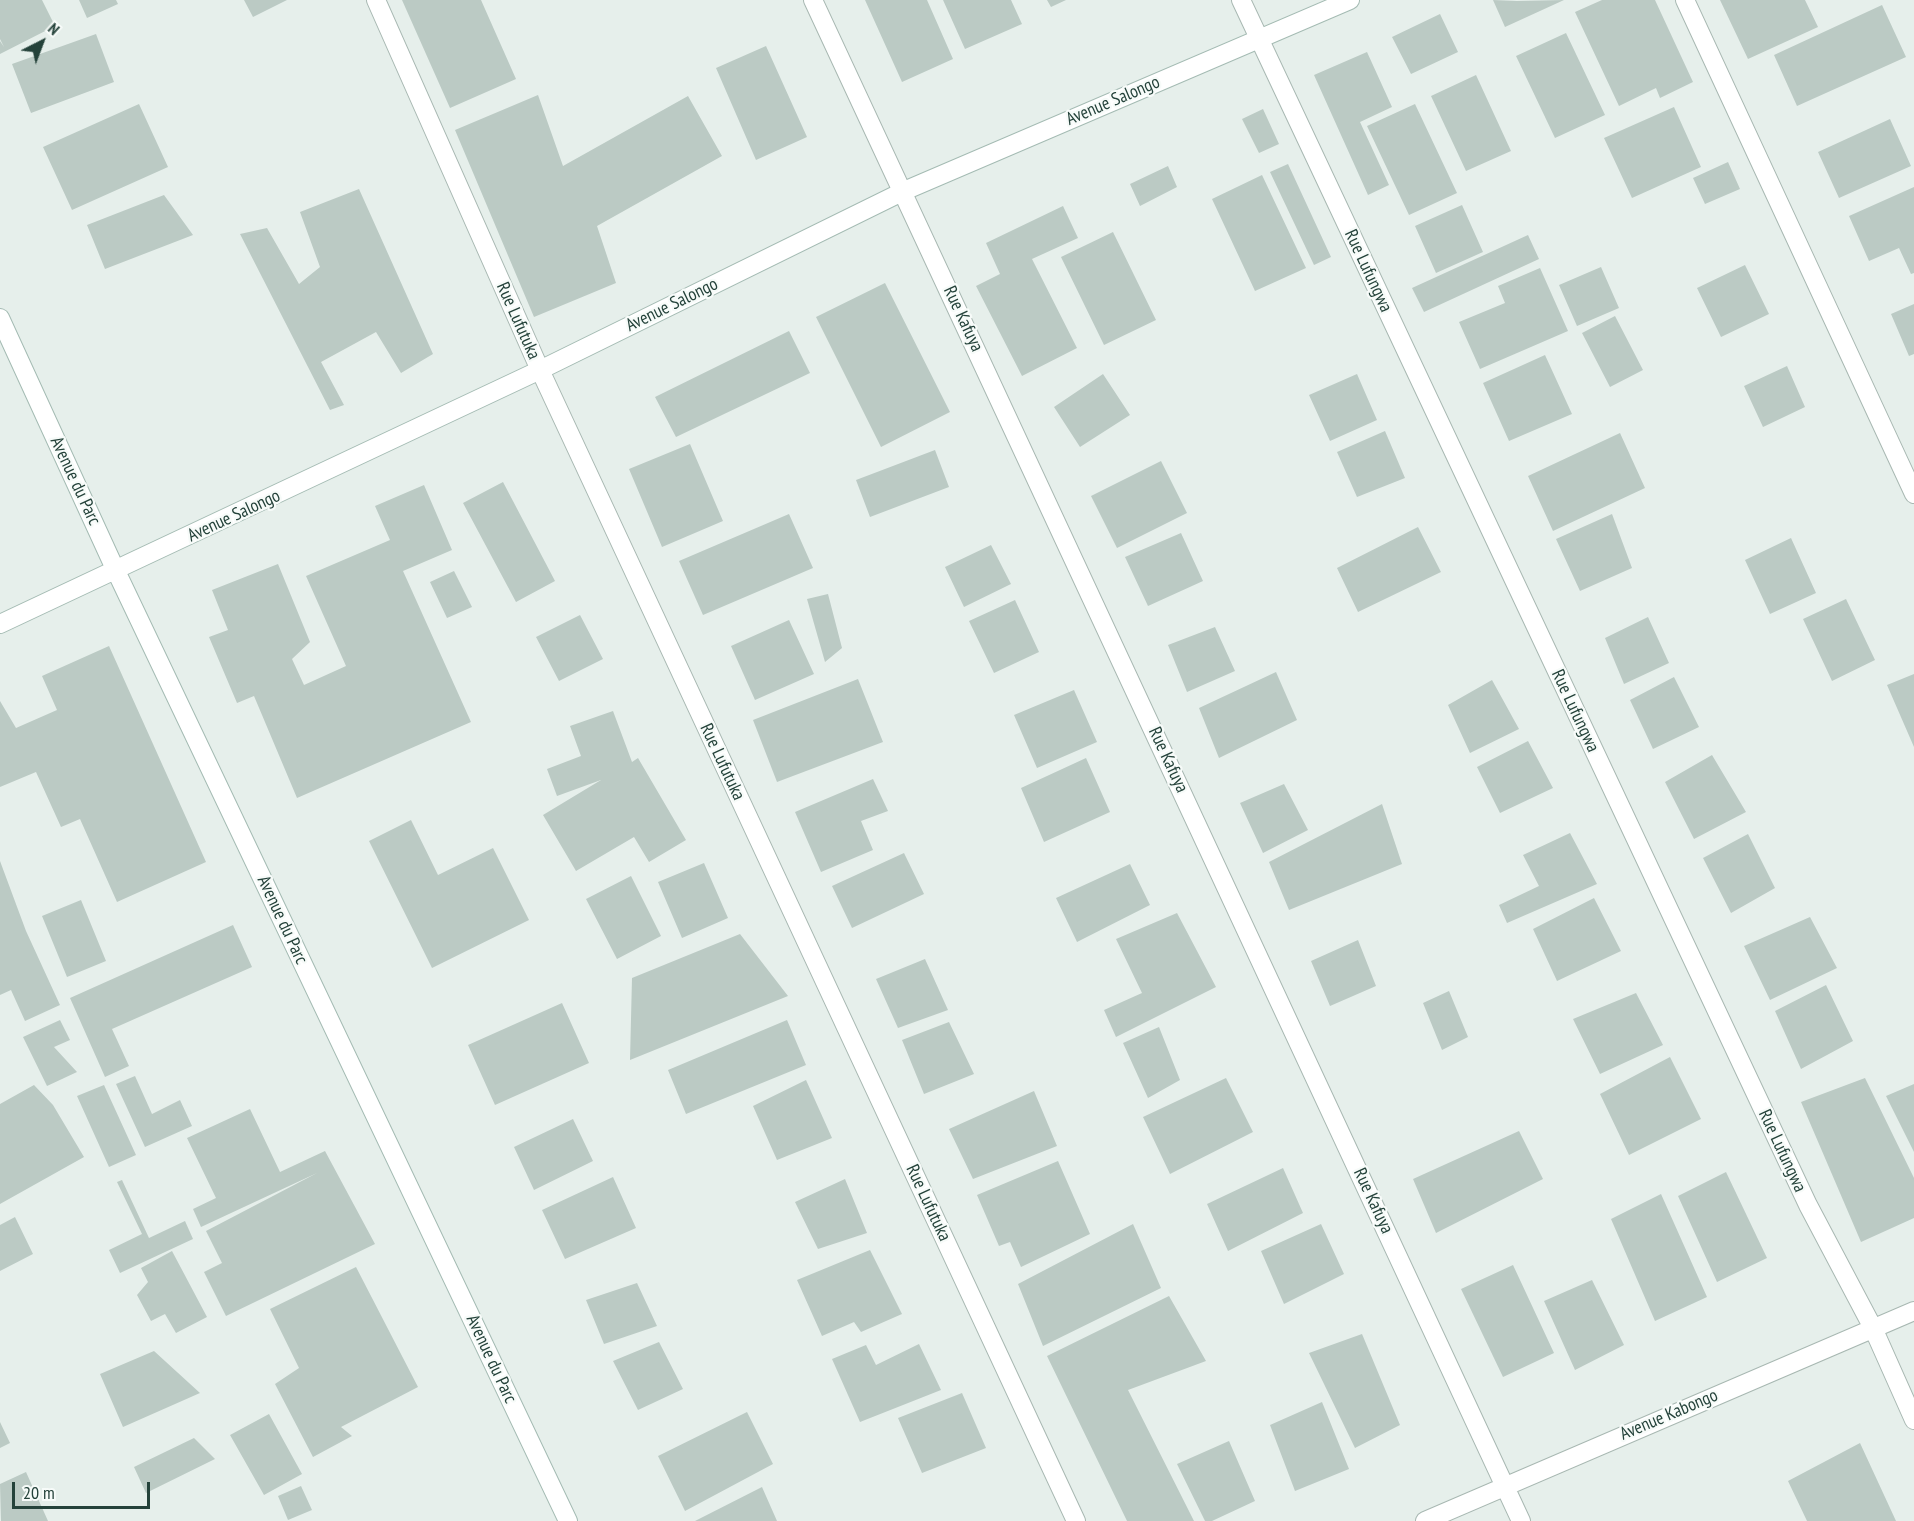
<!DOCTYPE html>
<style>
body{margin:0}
#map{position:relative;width:1914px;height:1521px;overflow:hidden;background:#e6efeb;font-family:"PT Sans Narrow",sans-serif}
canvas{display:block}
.north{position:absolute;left:12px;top:12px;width:60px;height:60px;-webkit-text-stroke:4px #f7fbf9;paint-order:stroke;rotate:42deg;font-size:16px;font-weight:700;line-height:24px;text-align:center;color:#24423a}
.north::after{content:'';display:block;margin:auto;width:21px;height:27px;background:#24423a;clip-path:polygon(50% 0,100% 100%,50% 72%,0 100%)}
.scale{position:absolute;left:12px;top:1482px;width:138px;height:27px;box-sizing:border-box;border:3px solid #24423a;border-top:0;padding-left:8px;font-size:18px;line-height:21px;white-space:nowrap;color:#24423a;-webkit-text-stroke:4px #f7fbf9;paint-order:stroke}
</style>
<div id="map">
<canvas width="1914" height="1521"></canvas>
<div class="north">N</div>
<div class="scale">20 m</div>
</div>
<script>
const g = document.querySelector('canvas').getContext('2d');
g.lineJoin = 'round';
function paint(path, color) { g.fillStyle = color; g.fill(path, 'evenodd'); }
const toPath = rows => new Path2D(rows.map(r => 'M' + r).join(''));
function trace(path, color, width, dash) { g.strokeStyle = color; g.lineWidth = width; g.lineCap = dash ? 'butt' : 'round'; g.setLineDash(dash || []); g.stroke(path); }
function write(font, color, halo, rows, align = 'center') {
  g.font = font + ' "PT Sans Narrow",sans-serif'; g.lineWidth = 4.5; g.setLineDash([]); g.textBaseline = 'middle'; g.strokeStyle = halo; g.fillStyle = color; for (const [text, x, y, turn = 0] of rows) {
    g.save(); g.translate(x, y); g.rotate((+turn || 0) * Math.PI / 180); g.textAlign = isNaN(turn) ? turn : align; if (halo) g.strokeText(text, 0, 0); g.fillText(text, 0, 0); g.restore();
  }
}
const building = toPath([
 [0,0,42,0,55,26,0,54,0,41,4,47,0,39],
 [79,0,116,0,118,4,87,18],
 [244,0,287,0,253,17],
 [402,0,481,0,516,79,450,108],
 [865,0,927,0,953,59,902,82],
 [943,0,1011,0,1022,24,965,49],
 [1047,0,1066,0,1051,7],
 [1493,0,1517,1,1564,0,1505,27],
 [1602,0,1655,0,1693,82,1660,98,1656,88,1619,106,1575,12],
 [1720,0,1805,0,1818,27,1748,59],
 [1882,5,1906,57,1797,106,1774,55],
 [1440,14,1458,52,1411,74,1392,37],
 [1566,33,1605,115,1555,138,1516,56],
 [96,34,114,82,31,113,12,64],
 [766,46,807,137,756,160,716,68],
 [1367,52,1392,107,1360,122,1389,185,1368,195,1314,75],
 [1476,75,1511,151,1466,171,1431,96],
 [538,95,563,166,688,96,722,156,597,226,616,283,534,317,455,130],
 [139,104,168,167,72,210,43,147],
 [1415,104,1457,193,1409,215,1367,126],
 [1674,107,1701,167,1632,198,1604,138],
 [1263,109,1279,144,1259,153,1242,119],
 [1890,119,1911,166,1839,198,1818,152],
 [1728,162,1740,189,1705,204,1693,178],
 [1288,164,1331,257,1314,265,1270,172],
 [1168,166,1177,187,1140,206,1130,184],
 [1262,175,1306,268,1255,291,1212,199],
 [1914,187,1914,273,1911,274,1899,248,1869,261,1849,216],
 [359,189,433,354,401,373,376,332,321,362,344,405,330,410,240,234,267,228,299,284,320,267,300,212],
 [164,195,193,235,105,269,87,225],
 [1462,205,1483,252,1436,273,1415,226],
 [1063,206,1078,238,1032,259,1077,348,1022,376,976,286,1000,274,986,243],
 [1113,232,1156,320,1104,345,1061,257],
 [1528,235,1539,259,1424,312,1412,288],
 [1745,265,1769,314,1721,337,1697,288],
 [1601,267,1619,308,1577,326,1559,285],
 [1540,268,1568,331,1480,369,1459,322,1505,303,1498,286],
 [885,283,950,412,881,447,816,317],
 [1914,304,1914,354,1909,356,1891,314],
 [1615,316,1643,370,1610,387,1582,333],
 [789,331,810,373,676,437,655,397],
 [1545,355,1572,414,1509,441,1483,383],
 [1787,366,1805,407,1763,427,1744,386],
 [1103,374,1130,415,1080,447,1054,407],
 [1357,374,1377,420,1330,441,1309,395],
 [1385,431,1405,478,1357,497,1337,452],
 [1620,433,1645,488,1553,531,1528,476],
 [690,444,723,521,662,547,629,469],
 [935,450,949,487,870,517,856,480],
 [1161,461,1187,513,1117,548,1091,496],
 [503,482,555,581,516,602,463,503],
 [424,485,452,550,403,571,471,722,297,798,254,696,237,703,209,637,228,630,212,590,278,564,310,642,292,659,304,685,346,666,306,576,390,540,375,506],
 [789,514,813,568,703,615,679,561],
 [1612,514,1632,568,1580,591,1556,539],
 [1418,527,1441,572,1358,612,1337,568],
 [1181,533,1203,581,1148,606,1125,557],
 [1791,538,1816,593,1770,614,1745,560],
 [991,545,1011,584,964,607,945,567],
 [454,571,472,607,447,618,430,582],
 [828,594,842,648,825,662,807,599],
 [1846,599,1875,660,1832,681,1803,619],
 [1015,600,1039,652,994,673,969,621],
 [580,615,603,659,559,681,536,637],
 [1648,617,1669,663,1624,684,1605,638],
 [789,620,814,674,755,700,731,646],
 [1215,627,1235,671,1187,692,1168,645],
 [109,646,206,862,117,902,80,819,61,827,36,772,0,787,0,701,16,728,57,710,42,676],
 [1276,672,1297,720,1219,758,1199,708],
 [1914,674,1914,747,1887,685],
 [1674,677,1699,727,1653,749,1630,700],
 [858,679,883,742,777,782,753,720],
 [1492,680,1519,729,1470,753,1448,705],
 [1074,690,1097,742,1037,768,1014,715],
 [613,711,632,762,638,758,686,840,649,862,634,837,576,871,543,815,601,780,557,796,547,769,581,756,570,726],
 [1528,741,1553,788,1500,813,1477,767],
 [1712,755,1746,812,1694,839,1665,782],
 [1086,758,1110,812,1044,842,1021,788],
 [873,779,888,811,861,821,873,850,821,872,795,812],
 [1284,784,1308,830,1263,853,1240,803],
 [1382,804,1402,864,1289,910,1269,862],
 [411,820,438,875,493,848,529,920,432,968,369,841],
 [1570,833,1597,884,1507,923,1499,905,1539,886,1523,855],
 [1748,834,1775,888,1731,913,1703,858],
 [904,853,924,894,852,928,832,886],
 [0,861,26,931,60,1005,25,1021,11,990,0,995],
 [704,863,728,918,682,938,658,882],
 [1130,864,1150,905,1077,942,1056,898],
 [631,876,661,936,617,959,586,899],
 [1594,898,1621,951,1557,981,1533,929],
 [81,900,106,961,67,977,42,916],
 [1177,913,1216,987,1116,1037,1104,1010,1142,993,1116,939],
 [1810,917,1837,968,1770,1000,1744,946],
 [233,925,252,967,112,1029,129,1066,105,1077,70,998],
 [740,934,788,996,630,1060,632,978],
 [1358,940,1376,986,1330,1006,1311,961],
 [925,959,948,1010,898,1028,876,979],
 [1826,985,1853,1041,1801,1069,1775,1011],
 [1449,991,1468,1037,1442,1050,1423,1003],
 [1636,993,1663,1045,1600,1074,1573,1019],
 [562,1003,589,1063,495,1105,468,1045],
 [60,1020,70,1040,54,1047,77,1072,47,1086,23,1037],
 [787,1020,806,1065,686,1114,668,1070],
 [949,1022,974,1074,924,1094,902,1040],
 [1159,1027,1180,1080,1148,1098,1123,1043],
 [1670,1057,1701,1119,1629,1155,1600,1094],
 [135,1076,152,1114,180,1100,192,1126,145,1147,116,1084],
 [1226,1078,1253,1132,1170,1174,1143,1117],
 [1865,1078,1914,1178,1914,1218,1861,1242,1801,1102],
 [806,1080,832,1138,777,1160,753,1106],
 [1914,1084,1914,1152,1886,1096],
 [34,1085,53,1105,84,1157,0,1204,0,1104],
 [104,1085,136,1155,109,1167,77,1096],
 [1034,1091,1057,1146,973,1179,949,1129],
 [250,1109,280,1172,325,1151,375,1244,226,1316,204,1272,222,1263,206,1231,317,1173,201,1227,193,1209,216,1198,187,1138],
 [573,1119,593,1161,534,1190,514,1147],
 [1519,1131,1543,1179,1436,1233,1413,1179],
 [1058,1161,1090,1234,1021,1267,1010,1242,999,1246,977,1195],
 [1283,1168,1303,1213,1228,1251,1207,1204],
 [1726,1172,1767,1258,1717,1282,1678,1196],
 [613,1177,636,1228,565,1259,542,1210],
 [845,1179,867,1233,818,1249,795,1202],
 [122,1180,149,1238,185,1221,193,1239,120,1273,109,1250,142,1234,117,1182],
 [1661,1194,1707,1297,1655,1321,1611,1219],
 [15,1217,33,1254,0,1271,0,1225],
 [1133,1224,1161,1288,1043,1346,1018,1284],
 [1321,1224,1344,1274,1284,1304,1261,1251],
 [870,1250,902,1314,861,1332,854,1322,822,1336,797,1280],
 [172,1251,207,1317,176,1333,165,1314,151,1321,137,1295,148,1282,141,1268],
 [1513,1265,1554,1353,1503,1377,1461,1289],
 [356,1267,418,1387,341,1427,352,1436,313,1457,275,1384,299,1368,270,1309],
 [1592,1280,1624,1345,1575,1370,1544,1301],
 [637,1283,657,1326,604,1344,586,1300],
 [1169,1296,1206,1361,1128,1390,1194,1521,1127,1521,1047,1356],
 [1362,1334,1400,1425,1355,1448,1309,1353],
 [659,1342,683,1389,638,1410,613,1361],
 [919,1344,941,1390,860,1422,832,1359,866,1345,876,1365],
 [154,1351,200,1393,123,1427,100,1374],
 [962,1393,986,1448,922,1473,898,1418],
 [1322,1402,1349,1469,1295,1491,1270,1425],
 [747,1412,773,1464,685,1511,658,1456],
 [269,1414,302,1474,264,1495,230,1435],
 [0,1422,10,1443,0,1448],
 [194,1438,215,1459,146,1493,134,1467],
 [1229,1441,1255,1501,1212,1521,1205,1521,1177,1464],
 [1860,1443,1896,1521,1807,1521,1788,1481],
 [26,1472,48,1521,1,1521,0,1484],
 [301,1486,312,1510,288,1520,278,1496],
 [762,1487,777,1521,695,1521]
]);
const street = toPath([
 [376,0,540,370,1076,1521],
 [813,0,1521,1521],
 [1241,0,1808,1205,1873,1328,1914,1420],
 [1685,0,1914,494],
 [1425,1521,1914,1311]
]);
const secondary = toPath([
 [0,318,116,571,568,1521],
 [0,624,540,370,904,191,1350,0]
]);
const streetNames = [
 ["Avenue Salongo",1113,101,-23],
 ["Rue Lufungwa",1368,271,65],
 ["Avenue Salongo",672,305,-26],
 ["Rue Kafuya",963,319,65],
 ["Rue Lufutuka",518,321,66],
 ["Avenue du Parc",75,481,65],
 ["Avenue Salongo",234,516,-25],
 ["Rue Lufungwa",1575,711,65],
 ["Rue Kafuya",1168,760,65],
 ["Rue Lufutuka",722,762,65],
 ["Avenue du Parc",282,920,65],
 ["Rue Lufungwa",1782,1151,65],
 ["Rue Kafuya",1373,1201,65],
 ["Rue Lufutuka",928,1203,65],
 ["Avenue du Parc",491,1359,65],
 ["Avenue Kabongo",1669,1415,-23]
];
paint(building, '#bbcac4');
trace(street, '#a8b8b2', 20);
trace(secondary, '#a4bbb3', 20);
trace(street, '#fff', 18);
trace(secondary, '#fff', 18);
write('18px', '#24423a', '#f7fbf9', streetNames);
</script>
